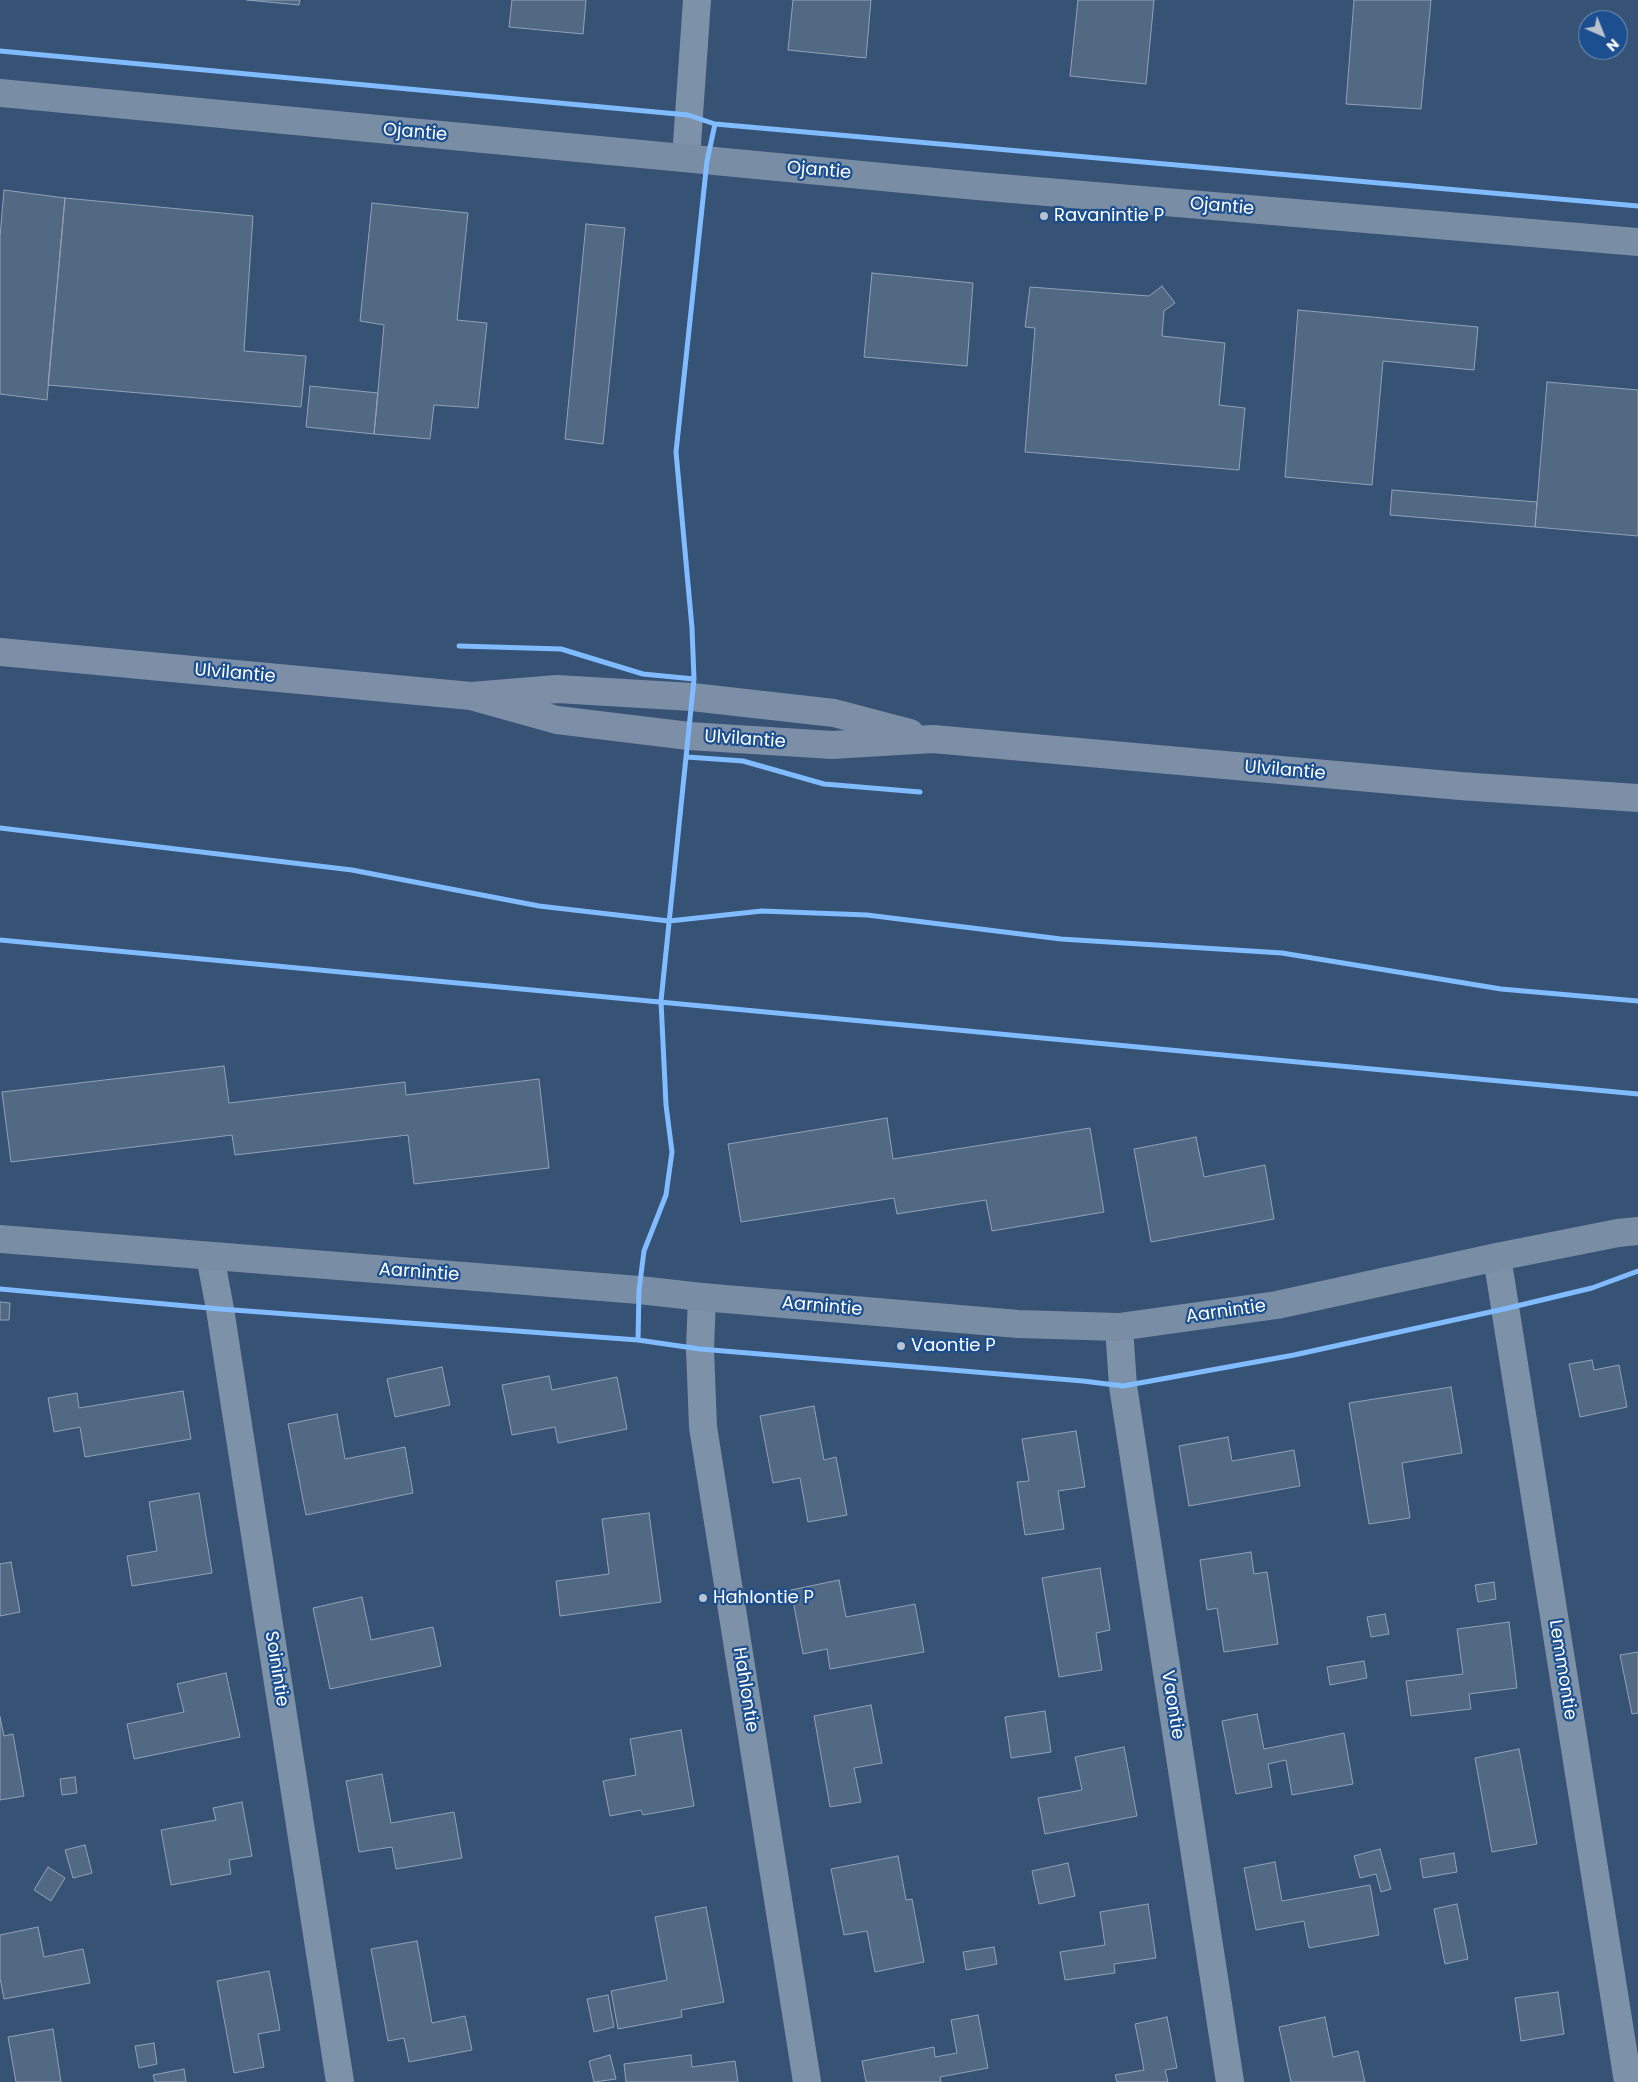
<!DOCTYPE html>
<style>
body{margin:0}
#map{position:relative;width:1638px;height:2082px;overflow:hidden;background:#365274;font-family:Poppins,sans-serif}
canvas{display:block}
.north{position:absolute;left:1578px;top:10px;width:50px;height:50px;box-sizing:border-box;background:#1b4f8f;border:1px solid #7695bc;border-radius:50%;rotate:136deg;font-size:14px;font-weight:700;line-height:20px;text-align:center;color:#fff}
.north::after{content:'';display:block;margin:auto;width:18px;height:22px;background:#b9c2ce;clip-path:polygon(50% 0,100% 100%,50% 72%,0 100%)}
</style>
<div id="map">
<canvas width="1638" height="2082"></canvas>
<div class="north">N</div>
</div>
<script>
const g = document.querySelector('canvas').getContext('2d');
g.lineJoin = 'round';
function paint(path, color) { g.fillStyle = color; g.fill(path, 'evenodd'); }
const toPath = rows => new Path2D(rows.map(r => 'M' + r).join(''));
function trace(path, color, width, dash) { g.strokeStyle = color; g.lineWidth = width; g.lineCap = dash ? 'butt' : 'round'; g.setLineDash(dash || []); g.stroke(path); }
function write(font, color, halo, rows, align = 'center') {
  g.font = font + ' Poppins,sans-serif'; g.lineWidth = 4.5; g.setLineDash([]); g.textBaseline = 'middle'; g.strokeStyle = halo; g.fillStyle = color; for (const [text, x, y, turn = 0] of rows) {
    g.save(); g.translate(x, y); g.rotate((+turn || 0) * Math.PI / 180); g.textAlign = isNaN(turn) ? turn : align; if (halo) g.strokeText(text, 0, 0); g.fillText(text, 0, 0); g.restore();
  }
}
const building = toPath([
 [247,0,300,0,299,5,247,0],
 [512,0,586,0,583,34,509,27,512,0],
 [793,0,871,0,866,58,788,50,793,0],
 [1078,0,1154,0,1146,84,1070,76,1078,0],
 [1354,0,1431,0,1421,109,1346,104,1354,0],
 [4,190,65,198,47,400,0,394,0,237,4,190],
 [65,198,253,216,244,351,306,356,301,407,48,385,65,198],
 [372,203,468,213,457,320,487,323,478,408,434,405,430,439,374,434,384,325,360,321,372,203],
 [586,224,625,228,603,444,565,439,586,224],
 [872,273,973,283,967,366,864,357,872,273],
 [1162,286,1175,303,1164,311,1162,336,1225,343,1219,405,1245,408,1239,470,1025,452,1035,328,1025,327,1030,287,1149,296,1162,286],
 [1298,310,1478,327,1474,370,1383,361,1372,485,1285,477,1298,310],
 [1547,382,1638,390,1638,536,1535,527,1547,382],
 [310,386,378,393,374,434,306,427,310,386],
 [1392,490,1537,502,1535,527,1390,515,1392,490],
 [224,1066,229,1103,405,1082,406,1095,539,1079,549,1168,414,1184,408,1135,235,1155,232,1135,11,1162,2,1092,224,1066],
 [887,1118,893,1159,1090,1128,1104,1212,992,1231,986,1200,897,1214,894,1198,741,1222,728,1144,887,1118],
 [1196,1137,1204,1177,1265,1165,1274,1219,1151,1242,1134,1149,1196,1137],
 [0,1302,10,1303,9,1320,0,1320,0,1302],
 [1592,1360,1594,1370,1619,1365,1627,1407,1580,1417,1569,1364,1592,1360],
 [442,1367,450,1405,395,1417,387,1379,442,1367],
 [549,1376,552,1390,617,1377,627,1429,558,1443,555,1427,512,1435,502,1385,549,1376],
 [1451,1387,1462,1453,1402,1463,1410,1518,1369,1524,1349,1403,1451,1387],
 [183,1391,191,1439,85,1457,80,1427,54,1432,48,1398,77,1393,79,1408,183,1391],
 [814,1406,824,1460,836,1457,847,1515,808,1522,800,1478,773,1483,760,1416,814,1406],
 [337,1414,345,1459,405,1447,413,1493,306,1515,288,1424,337,1414],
 [1076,1431,1085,1487,1058,1491,1064,1529,1025,1535,1017,1482,1029,1481,1022,1439,1076,1431],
 [1228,1437,1232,1461,1294,1450,1300,1486,1189,1506,1179,1446,1228,1437],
 [199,1493,212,1573,132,1586,127,1556,157,1551,149,1502,199,1493],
 [649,1513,661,1602,560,1616,556,1581,609,1574,602,1519,649,1513],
 [1251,1552,1254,1574,1267,1572,1278,1644,1224,1652,1217,1608,1207,1610,1200,1560,1251,1552],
 [11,1562,20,1612,0,1616,0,1564,11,1562],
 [1100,1568,1110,1630,1096,1633,1102,1670,1059,1677,1042,1578,1100,1568],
 [839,1580,846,1617,915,1604,924,1652,830,1669,827,1649,803,1654,791,1590,839,1580],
 [1494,1582,1496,1599,1478,1602,1475,1585,1494,1582],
 [362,1597,371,1640,433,1627,441,1666,330,1689,313,1608,362,1597],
 [1385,1614,1389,1634,1371,1637,1367,1617,1385,1614],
 [1509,1622,1517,1688,1469,1694,1471,1709,1411,1716,1406,1681,1463,1674,1457,1629,1509,1622],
 [1638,1652,1638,1713,1632,1714,1620,1655,1638,1652],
 [1364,1661,1367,1678,1330,1685,1327,1667,1364,1661],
 [226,1673,240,1737,134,1759,127,1724,184,1712,177,1684,226,1673],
 [871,1705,882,1763,854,1768,861,1802,830,1807,814,1716,871,1705],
 [1045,1711,1051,1752,1011,1758,1005,1717,1045,1711],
 [1257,1714,1264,1749,1344,1733,1353,1784,1292,1795,1286,1760,1268,1764,1272,1787,1236,1794,1222,1721,1257,1714],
 [0,1717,4,1736,13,1734,24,1796,0,1800,0,1717],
 [681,1730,694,1806,643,1815,641,1810,610,1816,603,1781,636,1775,630,1739,681,1730],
 [1124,1747,1137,1816,1045,1834,1038,1798,1082,1790,1075,1757,1124,1747],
 [1519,1749,1537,1844,1492,1852,1475,1758,1519,1749],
 [382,1774,391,1823,454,1812,462,1858,396,1869,392,1847,359,1852,346,1781,382,1774],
 [75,1777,77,1793,62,1795,60,1779,75,1777],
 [242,1802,252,1856,229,1860,231,1874,171,1885,161,1830,216,1820,213,1808,242,1802],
 [85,1845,92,1873,73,1878,65,1850,85,1845],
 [1380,1849,1391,1889,1381,1892,1376,1874,1360,1878,1354,1856,1380,1849],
 [1454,1853,1457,1872,1423,1878,1420,1859,1454,1853],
 [898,1856,906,1900,912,1899,924,1962,875,1972,867,1931,844,1935,831,1869,898,1856],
 [1275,1862,1282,1901,1370,1885,1379,1935,1309,1948,1304,1921,1256,1930,1244,1868,1275,1862],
 [1068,1863,1075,1896,1039,1904,1032,1871,1068,1863],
 [48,1867,65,1878,51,1901,34,1890,48,1867],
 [1148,1904,1156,1958,1114,1964,1115,1973,1065,1980,1060,1952,1105,1945,1100,1912,1148,1904],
 [1457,1904,1468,1959,1445,1964,1434,1909,1457,1904],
 [706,1907,724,2002,681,2010,682,2017,618,2029,611,1991,667,1980,655,1917,706,1907],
 [38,1927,44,1957,83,1949,90,1983,4,1999,0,1978,0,1935,38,1927],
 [417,1941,432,2023,465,2016,472,2050,409,2062,404,2038,388,2041,371,1949,417,1941],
 [994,1947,997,1964,966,1970,963,1952,994,1947],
 [269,1971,280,2030,258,2034,264,2067,234,2073,217,1981,269,1971],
 [1558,1992,1564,2034,1521,2041,1515,1998,1558,1992],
 [608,1995,614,2027,594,2032,587,1999,608,1995],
 [978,2015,988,2068,940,2077,941,2082,866,2082,862,2061,934,2047,935,2057,957,2053,951,2020,978,2015],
 [1167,2017,1177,2068,1165,2070,1168,2082,1117,2082,1115,2075,1144,2070,1135,2024,1167,2017],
 [1325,2017,1333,2057,1358,2051,1365,2082,1291,2082,1279,2027,1325,2017],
 [53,2029,61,2082,16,2082,8,2037,53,2029],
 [154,2043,157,2064,139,2068,135,2046,154,2043],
 [610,2055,616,2079,594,2082,589,2061,610,2055],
 [691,2055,692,2067,735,2061,738,2082,626,2082,624,2064,691,2055],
 [184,2069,186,2082,155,2082,153,2075,184,2069]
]);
const street = toPath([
 [686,158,697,0],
 [210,1256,220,1309,340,2082],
 [1497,1257,1628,2082],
 [702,1297,700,1349,703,1427,807,2082],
 [1119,1327,1123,1386,1230,2082]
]);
const secondary = toPath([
 [0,93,977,186,1638,242],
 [0,1239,639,1290,702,1297,1018,1324,1119,1327,1277,1305,1497,1257,1618,1233,1638,1231]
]);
const primary = toPath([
 [0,652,471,696,557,689,692,697,834,713,910,733],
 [471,696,557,720,689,736,832,745,933,739,1460,786,1638,798]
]);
const cycleway = toPath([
 [0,51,688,115,715,124,1638,206],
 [459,646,561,649,643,674,694,679],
 [687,757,743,761,824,784,920,792],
 [0,828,352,870,539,906,669,921,762,911,867,915,1061,939,1282,953,1501,989,1638,1001],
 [0,940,1638,1094],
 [0,1289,220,1309,638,1340,700,1349,1083,1381,1123,1386,1294,1355,1504,1309,1592,1288,1638,1271],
 [638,1340,639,1290,644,1251,666,1195,672,1152,666,1105,661,1001,694,679,692,628,676,452,707,161,715,124]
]);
const markers = [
 [1044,216,5,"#b9c2ce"],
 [901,1346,5,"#b9c2ce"],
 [703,1598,5,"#b9c2ce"]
];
const streetNames = [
 ["Ojantie",415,133,5],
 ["Ojantie",819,171,5],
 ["Ojantie",1222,207,5],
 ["Ulvilantie",235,674,5],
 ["Ulvilantie",745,740,4],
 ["Ulvilantie",1285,771,5],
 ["Aarnintie",419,1273,4],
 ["Aarnintie",822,1307,5],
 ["Aarnintie",1226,1312,-8],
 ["Soinintie",276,1669,81],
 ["Lemmontie",1562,1670,81],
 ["Hahlontie",745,1690,81],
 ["Vaontie",1172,1705,81]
];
const poiNames = [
 ["Ravanintie P",1054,216],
 ["Vaontie P",911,1346],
 ["Hahlontie P",713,1598]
];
paint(building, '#526984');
trace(building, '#92a2b6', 1);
trace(street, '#7d92a8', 28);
trace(secondary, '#798da4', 28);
trace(primary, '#7d8ea7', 28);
trace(cycleway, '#80bcff', 5);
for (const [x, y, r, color] of markers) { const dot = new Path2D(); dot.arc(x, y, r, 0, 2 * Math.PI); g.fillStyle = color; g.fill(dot); trace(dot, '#1b4f8f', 2); }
write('18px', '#fff', '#1b4f8f', streetNames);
write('18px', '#fff', '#1b4f8f', poiNames, 'left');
</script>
